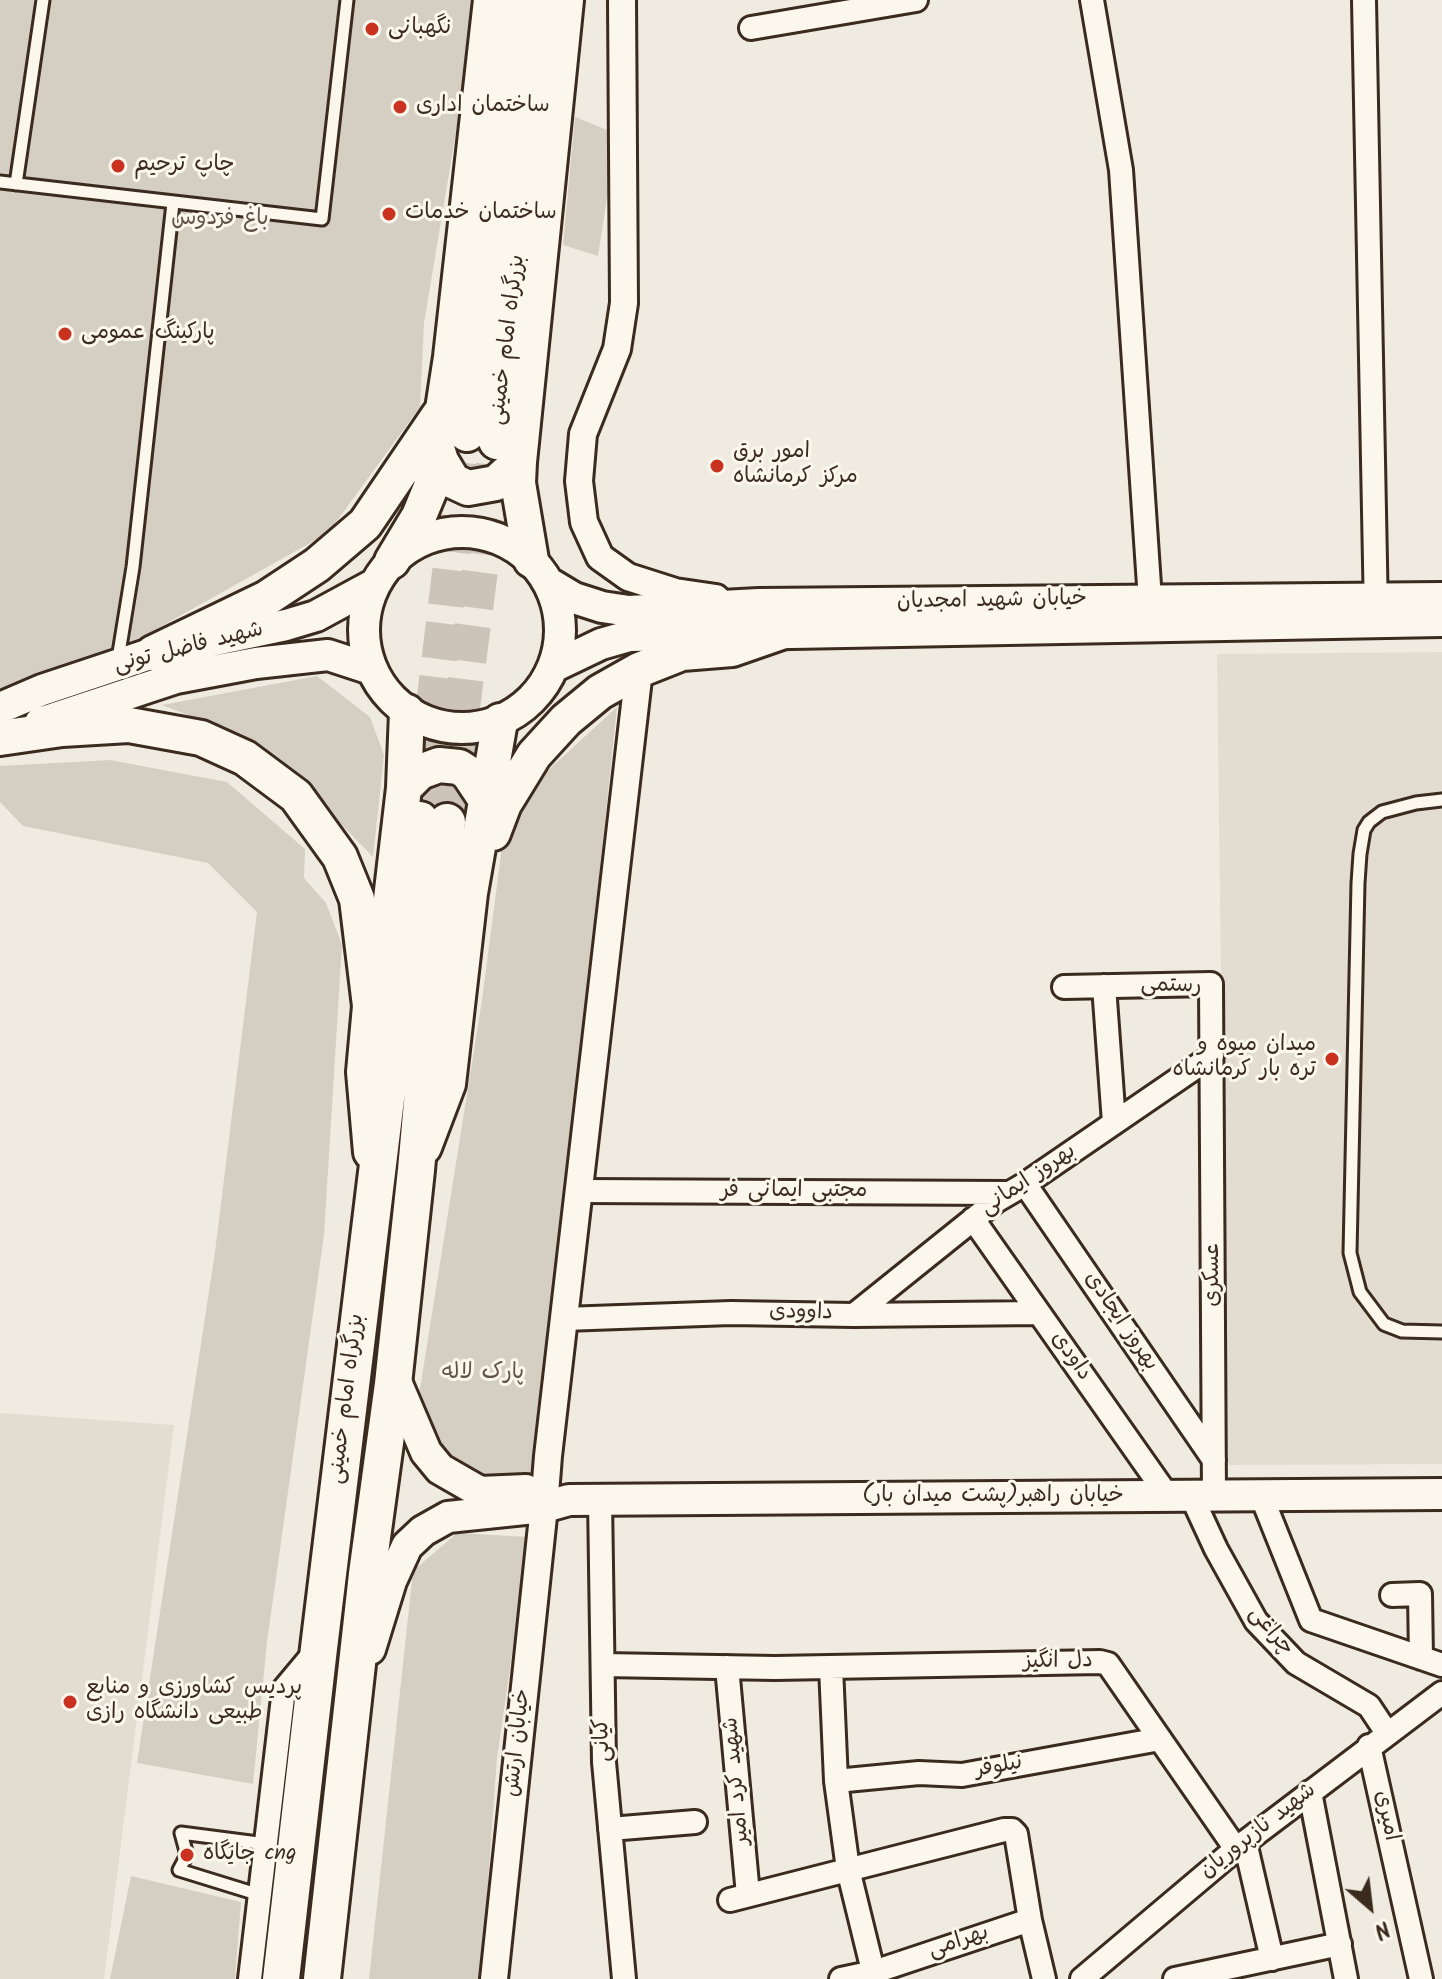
<!DOCTYPE html>
<meta charset="utf-8">
<style>
body{margin:0}
#map{position:relative;width:1442px;height:1979px;overflow:hidden;background:#f0ebe0;font-family:Kalam,sans-serif}
canvas{display:block}
.north{position:absolute;left:1330px;top:1867px;width:80px;height:80px;-webkit-text-stroke:6px #fbf7ec;paint-order:stroke;rotate:152deg;font-size:22px;font-weight:700;line-height:32px;text-align:center;color:#3b2a1e}
.north::after{content:'';display:block;margin:auto;width:28px;height:36px;background:#3b2a1e;clip-path:polygon(50% 0,100% 100%,50% 72%,0 100%)}
</style>
<div id="map">
<canvas width="1442" height="1979"></canvas>
<div class="north">N</div>
</div>
<script>
const g = document.querySelector('canvas').getContext('2d');
g.lineJoin = 'round';
function paint(path, color) { g.fillStyle = color; g.fill(path, 'evenodd'); }
const toPath = rows => new Path2D(rows.map(r => 'M' + r).join(''));
function trace(path, color, width, dash) { g.strokeStyle = color; g.lineWidth = width; g.lineCap = dash ? 'butt' : 'round'; g.setLineDash(dash || []); g.stroke(path); }
function write(font, color, halo, rows, align = 'center') {
  g.font = font + ' Kalam,"Playpen Sans Arabic",sans-serif'; g.lineWidth = 6; g.setLineDash([]); g.textBaseline = 'middle'; g.strokeStyle = halo; g.fillStyle = color; for (const [text, x, y, turn = 0] of rows) {
    g.save(); g.translate(x, y); g.rotate((+turn || 0) * Math.PI / 180); g.textAlign = isNaN(turn) ? turn : align; if (halo) g.strokeText(text, 0, 0); g.fillText(text, 0, 0); g.restore();
  }
}
const built = toPath([
 [1442,652,1442,1464,1227,1465,1217,654],
 [0,1413,174,1425,104,1979,0,1979]
]);
const green = toPath([
 [0,0,478,0,424,323,420,407,328,533,142,637,91,674,0,709],
 [575,117,617,134,598,256,563,245],
 [317,676,370,717,384,755,373,857,300,782,249,739,162,705],
 [617,707,573,1123,532,1476,483,1482,439,1455,419,1395,482,1000,507,808],
 [110,760,227,782,305,849,304,878,326,903,342,945,324,1235,267,1642,253,1784,137,1763,215,1252,257,912,208,863,23,826,0,802,0,766],
 [457,1533,529,1537,497,1758,481,1979,369,1979,413,1571],
 [131,1876,241,1902,235,1979,110,1979]
]);
const trunkTunnel = toPath([
 [420,820,467,433],
 [447,822,497,441]
]);
const service = toPath([
 [0,182,322,219,347,0],
 [16,184,43,0],
 [118,659,133,567,173,203],
 [1442,800,1416,803,1382,812,1369,822,1364,830,1360,854,1358,883,1350,1253,1360,1292,1384,1324,1402,1331,1442,1332],
 [260,1895,179,1870,187,1855,181,1833,266,1844]
]);
const minor = toPath([
 [1092,0,1121,170,1151,615],
 [1364,0,1376,613],
 [751,28,916,0],
 [1104,986,1114,1123],
 [1064,987,1211,984,1214,1495],
 [1025,1184,1214,1460],
 [580,1191,1009,1193],
 [973,1219,1167,1495],
 [854,1315,996,1201,1025,1184,1212,1056],
 [564,1319,731,1313,854,1315,1039,1313],
 [1191,1495,1216,1549,1256,1621,1296,1663,1369,1706,1387,1733],
 [1261,1495,1311,1620,1442,1665],
 [600,1500,604,1762,624,1979],
 [1392,1595,1420,1594,1421,1658],
 [603,1665,775,1668,1100,1662,1108,1664,1236,1849],
 [727,1667,748,1895],
 [831,1667,836,1781,848,1869,875,1979],
 [1369,1746,1421,1979],
 [836,1781,919,1773,962,1775,1160,1739],
 [1310,1792,1346,1979],
 [610,1829,695,1822],
 [1245,1842,1272,1959],
 [730,1900,1004,1830,1012,1830,1016,1834,1030,1920,1044,1979],
 [250,1979,284,1689,315,1652],
 [841,1979,874,1972,1030,1920],
 [1082,1979,1236,1849,1442,1693],
 [1175,1979,1340,1944]
]);
const tertiary = toPath([
 [622,0,624,303,617,349,583,434,579,481,584,522,600,557,628,577,675,592,716,598],
 [494,1979,544,1507,548,1456,639,670]
]);
const secondary = toPath([
 '364 630a98 98 0 1 1 196 0a98 98 0 1 1-196 0Z',
 [549,583,574,598,602,607,629,611,759,604,1442,598],
 [553,667,601,644,629,636,1442,621],
 [0,708,42,690,153,653,286,625,316,616,375,584],
 [40,723,176,678,256,663,328,655,371,669],
 [394,1377,426,1452,440,1469,480,1492,526,1490],
 [370,1649,391,1581,407,1546,423,1531,448,1517,544,1507,569,1500,1442,1494]
]);
const primary = toPath([
 [437,448,441,461,453,481,468,488,496,483,519,462],
 [531,560,518,483,519,462,566,0],
 [392,561,419,516,431,487,451,357,491,0],
 [153,653,267,598,317,565,365,524,439,415],
 [0,738,62,729,129,725,201,738,245,758,296,796,340,857,357,899,370,1006],
 [404,788,420,772,439,765,459,767,468,773,486,800],
 [493,833,504,804,534,755,566,720,600,692,639,670,682,653,732,649,781,632],
 [424,1147,448,1084,470,893,500,721],
 [371,1152,364,1072,370,1006,386,942,404,788,407,712]
]);
const trunk = toPath([
 [467,433,514,0],
 [497,441,548,0],
 [281,1979,319,1648,420,820],
 [322,1979,367,1574,393,1384,416,1170,447,822]
]);
const markers = [
 [372,29,8,"#c8321e"],
 [400,107,8,"#c8321e"],
 [118,166,8,"#c8321e"],
 [389,214,8,"#c8321e"],
 [65,334,8,"#c8321e"],
 [717,466,8,"#c8321e"],
 [1332,1059,8,"#c8321e"],
 [70,1702,8,"#c8321e"],
 [187,1855,8,"#c8321e"]
];
const poiNames = [
 ["نگهبانی",388,29],
 ["ساختمان اداری",416,107],
 ["چاپ ترحیم",134,166],
 ["ساختمان خدمات",405,214],
 ["پارکینگ عمومی",81,334],
 ["امور برق",733,453],
 ["مرکز کرمانشاه",733,478],
 ["میدان میوه و",1316,1046,"right"],
 ["تره بار کرمانشاه",1316,1071,"right"],
 ["پردیس کشاورزی و منابع",86,1689],
 ["طبیعی دانشگاه رازی",86,1714],
 ["جایگاه cng",203,1855]
];
const parkNames = [
 ["باغ فردوس",220,220],
 ["پارک لاله",483,1374]
];
const streetNames = [
 ["بزرگراه امام خمینی",509,340,-83],
 ["خیابان شهید امجدیان",992,602,-1],
 ["شهید فاضل تونی",189,649,-14],
 ["رستمی",1171,987,2],
 ["بهروز ایمانی",1029,1181,-34],
 ["مجتبی ایمانی فر",794,1192],
 ["عسکری",1214,1275,-90],
 ["داوودی",801,1314,1],
 ["بهروز ایجادی",1120,1322,56],
 ["داودی",1070,1357,55],
 ["بزرگراه امام خمینی",348,1399,-83],
 ["خیابان راهبر(پشت میدان بار)",993,1497],
 ["چراغی",1270,1632,50],
 ["دل انگیز",1058,1663,-1],
 ["کیانی",604,1740,-92],
 ["خیابان ارتش",519,1743,-84],
 ["نیلوفر",999,1768,-10],
 ["شهید کرد امیر",738,1781,-95],
 ["امیری",1385,1816,78],
 ["شهید نازپروریان",1259,1832,-38],
 ["بهرامی",959,1943,-18]
];
paint(built, '#e2dcd1');
paint(green, '#d5cec3');
trace(trunkTunnel, '#ccc4b9', 36, [36, 18]);
trace(service, '#3b2a1e', 17);
trace(minor, '#3b2a1e', 28);
trace(tertiary, '#3b2a1e', 32);
trace(secondary, '#3b2a1e', 36);
trace(primary, '#3b2a1e', 40);
trace(trunk, '#3b2a1e', 42);
trace(service, '#fbf7ec', 11);
trace(minor, '#fbf7ec', 22);
trace(tertiary, '#fbf7ec', 26);
trace(secondary, '#fbf7ec', 30);
trace(primary, '#fbf7ec', 34);
trace(trunk, '#fbf7ec', 36);
for (const [x, y, r, color] of markers) { const dot = new Path2D(); dot.arc(x, y, r, 0, 2 * Math.PI); g.fillStyle = color; g.fill(dot); trace(dot, '#fbf7ec', 3); }
write('22px', '#3b2a1e', '#fbf7ec', poiNames, 'left');
write('22px', '#625347', '#fbf7ec', parkNames);
write('22px', '#3b2a1e', '#fbf7ec', streetNames);
</script>
